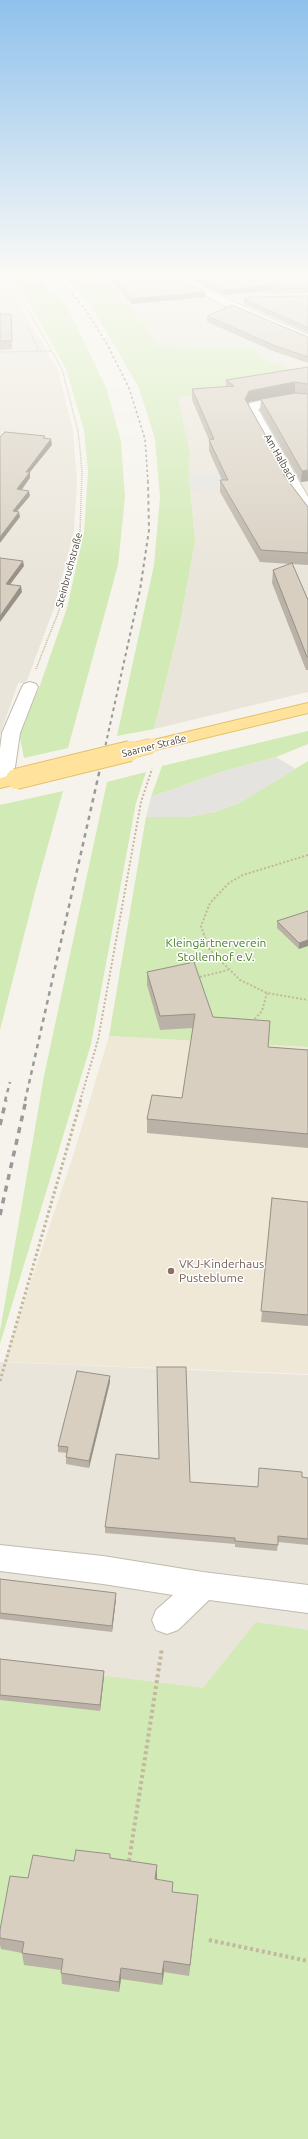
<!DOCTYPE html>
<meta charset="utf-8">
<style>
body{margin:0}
canvas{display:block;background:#f6f3ec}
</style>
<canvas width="308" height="2139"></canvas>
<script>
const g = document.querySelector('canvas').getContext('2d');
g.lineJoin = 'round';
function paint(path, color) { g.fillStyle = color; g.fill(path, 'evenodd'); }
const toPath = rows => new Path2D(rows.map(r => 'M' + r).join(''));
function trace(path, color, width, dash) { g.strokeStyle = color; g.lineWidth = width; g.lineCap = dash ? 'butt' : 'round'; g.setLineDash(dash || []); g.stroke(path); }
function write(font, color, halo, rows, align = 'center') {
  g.font = font + ' Ubuntu,sans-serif'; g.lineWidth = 3; g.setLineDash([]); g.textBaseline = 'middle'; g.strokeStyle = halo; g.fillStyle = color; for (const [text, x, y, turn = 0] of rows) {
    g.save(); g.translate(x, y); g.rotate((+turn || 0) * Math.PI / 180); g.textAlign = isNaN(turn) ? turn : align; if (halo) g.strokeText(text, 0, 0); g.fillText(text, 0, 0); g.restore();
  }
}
const residential = toPath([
 [100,274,308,274,308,692,154,729,180,625,195,541,189,474,190,452,178,398,290,377,262,359,255,347,156,346,145,325],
 [0,277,11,288,58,370,73,431,77,481,74,531,54,608,26,683,18,683,0,735],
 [0,1362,308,1375,308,2139,0,2139]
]);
const education = toPath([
 [109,1036,308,1047,308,1374,4,1362,73,1156]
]);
const green = toPath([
 [6,274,35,274,67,306,107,390,121,441,125,497,118,565,68,748,24,758,19,732,28,708,38,691,67,608,84,532,88,471,84,430,66,369,20,287],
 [61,274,100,274,145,325,157,346,255,347,262,359,290,369,291,377,178,398,190,452,189,474,195,541,180,624,154,729,117,736,154,565,160,497,155,439,139,388,91,305],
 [308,731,308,744,276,757,221,772,151,797,162,766],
 [308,761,308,1047,109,1036,146,817,188,817,214,812,239,803],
 [146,772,136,803,91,1044,0,1344,0,1331,44,1076,107,782],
 [63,791,35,892,0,1030,0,805],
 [256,1622,308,1630,308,2139,0,2139,0,1700,100,1711,104,1676,203,1688]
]);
const parking = toPath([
 [273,470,281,484,191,491,189,474],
 [276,757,296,769,239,803,214,812,188,817,146,817,151,797,221,772]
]);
const pathFar3 = toPath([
 [1,274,15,287,62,369,78,431,80,449,82,472,80,532,60,608,36,669],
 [27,327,38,348,37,352],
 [0,352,52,351]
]);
const pathFar2 = toPath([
 [308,855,243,875,229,883,210,903,201,926,209,949,240,980,267,993,308,1000],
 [196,978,228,970],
 [252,1022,262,1011,267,993],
 [80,1101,98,1040,141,802,152,769]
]);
const pathFar1 = toPath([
 [0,1381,81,1100]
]);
const path = toPath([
 [129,1861,162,1648],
 [209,1940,308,1961]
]);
const minor = toPath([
 [166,274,179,274,229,300,308,335,308,342,221,304,166,274],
 [295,394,308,396,308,404,295,402,258,409,308,497,308,513,301,509,246,409,250,403,295,394],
 [30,682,36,684,38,687,20,733,14,774,17,781,14,785,8,786,0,782,0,749,2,733,22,687,24,684,30,682],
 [0,1545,103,1556,203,1572,308,1585,308,1613,209,1600,178,1630,167,1634,156,1630,152,1620,156,1610,173,1595,103,1584,0,1571,0,1545]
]);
const major = toPath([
 [308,703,308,713,151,751,145,750,142,746,145,742,308,703],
 [16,774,22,775,25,779,22,783,0,788,0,778,16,774]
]);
const railFar3 = toPath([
 [56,274,84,308,107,344,129,388,145,439,148,483]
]);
const railFar2 = toPath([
 [104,752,140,590,149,530,148,482]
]);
const railFar1 = toPath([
 [5,1101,10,1082],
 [25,1101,104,751]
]);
const rail = toPath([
 [0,1125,6,1100],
 [0,1215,26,1100]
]);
const majorBridgeFar1 = toPath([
 [126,752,151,746]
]);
const majorBridge = toPath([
 [16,779,130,751]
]);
const wall = toPath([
 [109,274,172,274,205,292,205,297,131,304,109,277],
 [182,274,308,274,308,293,268,293,268,291,223,295],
 [308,296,308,333,244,304,244,299],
 [0,314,11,314,12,349,0,350],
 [207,316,308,337,308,363,273,351,207,322],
 [308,367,308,481,301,482,260,410,261,400,249,402,248,404,287,473,286,479,308,507,308,565,292,564,308,600,308,670,306,670,272,583,273,570,290,564,260,562,220,492,220,480,222,480,209,451,209,440,192,400,192,389,226,387,226,380],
 [308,911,299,949,277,928,277,921],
 [147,972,213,1017,268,1047,308,1050,308,1148,147,1133,147,1119,182,1098,193,1028,160,1030,147,985],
 [272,1198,308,1202,308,1326,261,1322],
 [110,1382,89,1468,66,1464,66,1457,67,1453,58,1452,58,1446],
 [302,1477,308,1478,308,1545,278,1542,277,1551,235,1547,235,1544,105,1533,105,1527,190,1482,258,1487],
 [0,1579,116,1599,112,1632,0,1619],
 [0,1659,104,1671,104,1676,100,1711,0,1700],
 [110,1854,110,1858,157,1865,157,1880,172,1892,197,1907,189,1976,164,1972,162,1985,121,1979,119,1992,62,1984,61,1973,61,1970,24,1965,22,1953,1,1949,0,1945,0,1930,28,1878,74,1861]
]);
const shadedWall = toPath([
 [274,285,268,288,268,291,223,295,223,290],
 [205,292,205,297,131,304,131,299],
 [11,314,12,322,12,349,12,341],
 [295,382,295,393,249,402,245,410,245,399,249,391],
 [51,439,52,445,30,472,30,478,18,495,17,489,26,472],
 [308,470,308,481,301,482,302,471],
 [287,473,286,485,283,474],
 [29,491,30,496,13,516,13,511],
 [19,512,20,517,0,543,0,537],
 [23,561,24,566,6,590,6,584],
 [21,586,22,592,0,622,0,616],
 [308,940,308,946,299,949,299,943],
 [110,1376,110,1382,89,1468,89,1461],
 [116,1593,116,1599,112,1632,112,1626],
 [104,1671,104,1676,100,1711,100,1705],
 [157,1865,157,1877,155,1891,155,1879],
 [198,1895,197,1907,189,1976,190,1965],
 [164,1961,164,1972,162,1985,162,1974],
 [121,1968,121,1979,119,1992,119,1982]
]);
const building = toPath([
 [111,274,172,274,205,292,131,299,111,274],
 [192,274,308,274,308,288,268,288,274,285,223,290,192,274],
 [308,296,308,328,244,299,251,297,308,296],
 [232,305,308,337,308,357,273,345,207,316,232,305],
 [0,314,11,314,12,341,0,341,0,314],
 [308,367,308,384,295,382,249,391,245,399,287,473,283,474,308,507,308,553,261,550,220,480,228,480,209,440,214,439,192,389,234,386,226,380,308,367],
 [296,393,308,394,308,470,302,471,261,399,296,393],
 [5,432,45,436,43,438,51,439,26,472,30,472,17,489,29,491,13,511,19,512,0,537,0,437,5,432],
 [0,558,23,561,6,584,21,586,0,616,0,558],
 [292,563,308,600,308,657,307,657,273,570,292,563],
 [308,911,308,940,299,943,277,921,308,911],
 [194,962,213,1017,270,1021,268,1047,308,1050,308,1134,147,1119,152,1095,182,1098,195,1014,160,1016,147,972,194,962],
 [272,1198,308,1202,308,1315,261,1311,272,1198],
 [157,1367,186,1367,190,1482,258,1487,259,1468,302,1472,302,1477,308,1478,308,1539,278,1536,278,1545,235,1541,235,1538,105,1527,116,1454,159,1459,157,1367],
 [77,1371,110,1376,89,1461,66,1457,68,1447,58,1446,77,1371],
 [0,1579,116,1593,112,1626,0,1613,0,1579],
 [0,1659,104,1671,100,1705,0,1695,0,1659],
 [76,1850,110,1854,110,1858,157,1865,155,1879,173,1882,172,1892,198,1895,190,1965,164,1961,162,1974,121,1968,119,1982,61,1973,63,1959,22,1953,24,1942,0,1938,0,1930,10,1876,28,1878,33,1855,74,1861,76,1850]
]);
const markers = [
 [171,1271,4,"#8d6e63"]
];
const farStreetnames = [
 ["Am Halbach",280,458,60],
 ["Steinbruchstraße",69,570,-75],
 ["Saarner Straße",154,746,-14]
];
const parkNames = [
 ["Kleingärtnerverein",216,943],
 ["Stollenhof e.V.",216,957]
];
const educationNames = [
 ["VKJ-Kinderhaus",179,1264],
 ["Pusteblume",179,1278]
];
paint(residential, '#eae5da');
paint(education, '#efe8d6');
paint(green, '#d2eab5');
paint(parking, '#e5e3e0');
trace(minor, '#c2bbae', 2);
trace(major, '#e6c16a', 2);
trace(pathFar3, '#c4b79f', 1.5, [1, 1]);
trace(pathFar2, '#c4b79f', 2, [2, 2]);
trace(pathFar1, '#c4b79f', 3, [2.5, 2.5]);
trace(path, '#c4b79f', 4, [3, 3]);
paint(minor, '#fff');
paint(major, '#ffe39c');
trace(railFar3, '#9a9a9a', 1.5, [2.5, 2.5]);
trace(railFar2, '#9a9a9a', 2, [3.5, 3.5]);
trace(railFar1, '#9a9a9a', 2.5, [4.5, 4.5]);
trace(rail, '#9a9a9a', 3.5, [6, 6]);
trace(majorBridgeFar1, '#e6c16a', 16, []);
trace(majorBridge, '#e6c16a', 22, []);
trace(majorBridgeFar1, '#ffe39c', 15);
trace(majorBridge, '#ffe39c', 20);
paint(wall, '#bab2a6');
paint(shadedWall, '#979187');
paint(building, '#d8cfc1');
trace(building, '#979187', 1);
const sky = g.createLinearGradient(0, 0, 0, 573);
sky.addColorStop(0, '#8fc1ec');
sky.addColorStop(0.48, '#fbfaf6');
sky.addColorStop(1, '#fbfaf600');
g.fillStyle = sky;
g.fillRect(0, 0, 308, 573);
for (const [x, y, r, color] of markers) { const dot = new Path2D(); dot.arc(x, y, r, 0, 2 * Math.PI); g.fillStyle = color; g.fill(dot); trace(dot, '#fff', 1.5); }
write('10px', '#4b4439', '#fff', farStreetnames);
write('12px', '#4a7f2a', '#fff', parkNames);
write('12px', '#785e54', '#fff', educationNames, 'left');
</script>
